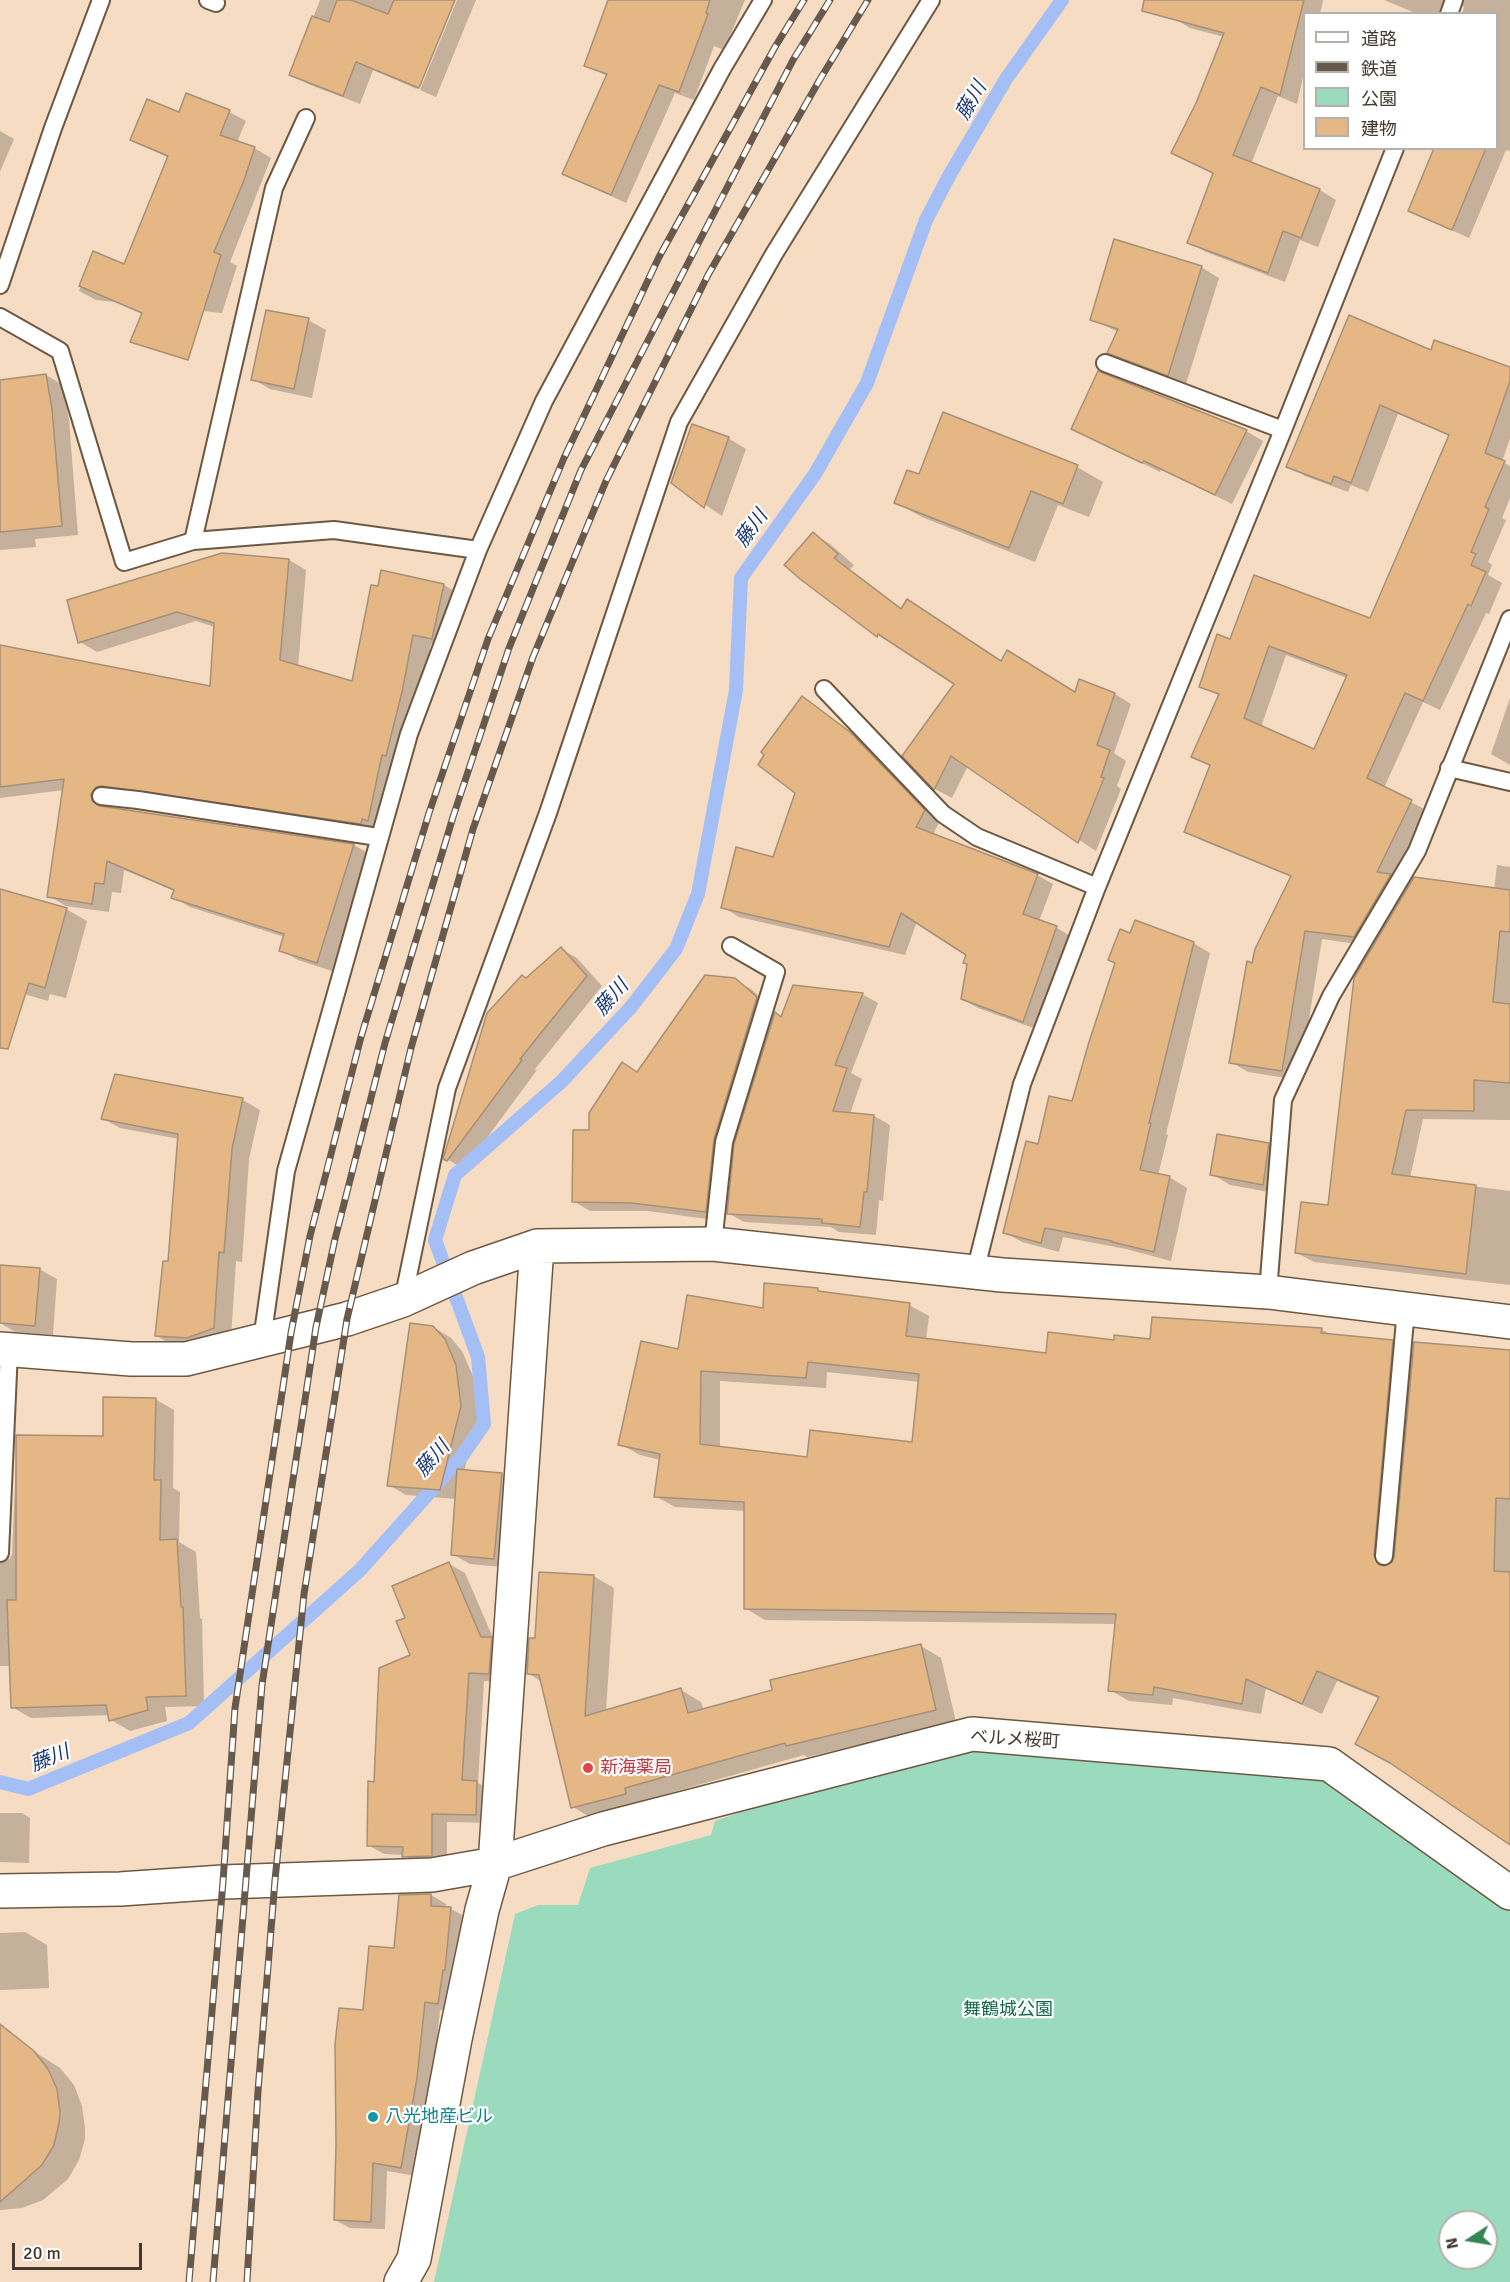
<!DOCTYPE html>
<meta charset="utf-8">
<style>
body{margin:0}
#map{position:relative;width:1510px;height:2282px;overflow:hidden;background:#f5dcc2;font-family:Signika,"Noto Sans JP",sans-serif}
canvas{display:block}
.legend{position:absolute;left:1303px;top:12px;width:195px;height:138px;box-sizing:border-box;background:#fff;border:2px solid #b4b0ac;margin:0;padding:8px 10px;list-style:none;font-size:18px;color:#43392f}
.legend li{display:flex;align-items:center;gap:12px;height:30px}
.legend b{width:30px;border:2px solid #b4b0ac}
.north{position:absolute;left:1438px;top:2210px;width:60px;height:60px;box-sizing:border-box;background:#fff;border:2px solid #b4b0ac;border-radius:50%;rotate:258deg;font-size:16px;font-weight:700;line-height:24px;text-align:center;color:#43392f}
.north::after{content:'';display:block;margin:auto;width:21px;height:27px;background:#378554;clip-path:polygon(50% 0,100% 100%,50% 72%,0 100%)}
.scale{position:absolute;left:12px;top:2243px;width:130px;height:27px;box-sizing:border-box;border:3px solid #43392f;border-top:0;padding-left:8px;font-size:18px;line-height:21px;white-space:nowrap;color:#43392f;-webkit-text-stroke:4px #fff;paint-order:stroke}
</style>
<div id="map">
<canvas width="1510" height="2282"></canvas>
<ul class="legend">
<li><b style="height:8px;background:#fff"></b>道路</li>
<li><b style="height:8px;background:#675a4d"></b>鉄道</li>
<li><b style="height:16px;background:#9bdbbd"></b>公園</li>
<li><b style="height:16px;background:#e4b784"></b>建物</li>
</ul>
<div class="north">N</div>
<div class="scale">20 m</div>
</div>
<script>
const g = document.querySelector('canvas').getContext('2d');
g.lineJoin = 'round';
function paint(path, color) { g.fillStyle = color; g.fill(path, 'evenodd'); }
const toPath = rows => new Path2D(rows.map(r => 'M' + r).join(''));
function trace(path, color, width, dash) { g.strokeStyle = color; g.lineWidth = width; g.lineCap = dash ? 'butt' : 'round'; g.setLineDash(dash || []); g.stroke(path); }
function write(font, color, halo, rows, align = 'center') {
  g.font = font + ' Signika,"Noto Sans JP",sans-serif'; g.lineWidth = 4.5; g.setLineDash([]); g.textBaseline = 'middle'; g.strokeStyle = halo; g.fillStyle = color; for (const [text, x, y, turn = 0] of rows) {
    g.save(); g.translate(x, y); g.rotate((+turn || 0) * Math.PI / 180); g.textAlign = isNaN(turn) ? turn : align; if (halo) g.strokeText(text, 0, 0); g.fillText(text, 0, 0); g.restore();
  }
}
const green = toPath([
 [972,1734,1329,1764,1510,1895,1510,2282,434,2282,515,1914,538,1905,578,1905,590,1868,711,1835,715,1821],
 [1450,2222,1486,2222,1486,2258,1450,2258]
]);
const shadow = toPath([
 [320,0,454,0,417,89,373,70,360,104,308,84,291,74],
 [457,0,476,0,436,97,420,90],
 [610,0,745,0,724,50,714,46,694,100,675,93,626,203,564,174,607,76,586,65],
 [1174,0,1323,0,1320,14,1304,14,1304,73,1297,104,1278,96,1251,164,1320,190,1336,200,1318,247,1300,240,1285,282,1206,252,1189,242,1214,174,1173,152,1197,104,1224,37,1190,28,1173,18],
 [1384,0,1510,0,1510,151,1506,150,1469,238,1410,211,1436,148,1496,148,1496,14,1462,14,1464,7,1462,6,1459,14,1418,14],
 [229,112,246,121,237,142,254,148,271,158,230,262,237,266,222,313,96,300,79,291,94,253,124,266,169,158,132,140,180,114],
 [0,131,14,139,0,172],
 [1201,267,1219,278,1186,384,1126,362,1109,352,1118,332,1091,319],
 [308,320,326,330,312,398,270,389,253,379],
 [1432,352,1510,368,1510,438,1502,462,1510,466,1510,498,1502,518,1506,520,1488,562,1492,565,1488,575,1502,583,1489,614,1486,613,1440,710,1423,702,1384,788,1428,811,1396,878,1407,885,1371,946,1322,939,1299,1080,1248,1072,1231,1062,1292,877,1203,841,1186,831,1212,766,1193,756,1220,696,1201,686,1231,641,1371,620,1450,436,1398,414,1368,492,1351,485,1348,492,1305,476,1288,466],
 [1286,655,1347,678,1315,751,1261,727],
 [46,375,63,385,69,420,78,535,35,539,36,547,0,550,0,382],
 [944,414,1077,467,1103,482,1089,517,1058,505,1035,562,922,517,896,503,920,476],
 [1073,429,1246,431,1263,441,1232,504,1161,469,1160,472],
 [728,438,746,449,722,516,673,483],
 [813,534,830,544,854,565,850,569,903,609,1002,662,1076,693,1080,681,1115,694,1131,704,1114,753,1126,761,1117,786,1121,789,1096,851,968,766,952,798,935,789,904,756,956,683,895,644,894,645,878,635,801,578],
 [222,554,289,560,306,570,298,667,353,683,444,585,461,595,449,648,431,644,419,702,378,833,107,804,108,809,354,845,371,855,335,972,298,960,281,950,285,937,190,907,173,897,175,891,124,870,121,893,112,892,109,912,66,906,49,896,64,790,0,798,0,647,211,688,215,627,196,621,97,652,80,642],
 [802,698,866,743,940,820,933,835,1037,875,1053,884,1039,921,1057,928,1072,937,1039,1030,978,1008,962,999,968,954,917,921,905,955,739,917,723,907,774,858,797,792],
 [1510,698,1510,765,1491,754],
 [1497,865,1510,867,1510,1120,1423,1119,1410,1178,1510,1191,1510,1285,1314,1262,1297,1253,1329,1207,1494,890],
 [0,890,66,909,87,921,66,998,50,994,48,1001,0,987],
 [1131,935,1193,943,1210,953,1166,1134,1168,1135,1158,1175,1169,1177,1187,1188,1171,1261,1126,1249,1063,1237,1059,1252,1022,1242,1004,1232,1039,1146,1073,1103],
 [561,949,577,958,602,986,535,1069,537,1070,464,1169,445,1158,526,980],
 [734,980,751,989,773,1008,730,1149,722,1221,648,1211,590,1211,573,1201,591,1131,638,1073],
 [862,994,878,1003,851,1073,862,1079,850,1114,874,1116,890,1125,883,1201,879,1200,876,1235,839,1232,831,1227,744,1222,728,1213,776,1014,782,1018],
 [116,1076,243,1100,260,1110,249,1159,242,1262,236,1261,231,1338,174,1346,157,1336,170,1263,179,1139,120,1128,102,1118],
 [1269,1145,1286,1155,1280,1194,1230,1185,1212,1174],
 [39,1269,57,1279,53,1335,15,1332,0,1323,0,1291],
 [818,1290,824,1293,909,1305,929,1316,926,1340,1047,1354,1115,1341,1321,1329,1332,1335,1392,1342,1414,1354,1510,1352,1510,1842,1380,1699,1337,1681,1322,1714,1266,1688,1261,1714,1173,1698,1172,1705,1129,1701,1110,1690,1116,1624,765,1620,745,1608,746,1511,675,1507,655,1496,660,1460,640,1455,620,1444,680,1350,764,1310],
 [827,1372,920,1382,914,1444,808,1459,720,1448,720,1381,826,1388],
 [433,1327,451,1338,462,1351,473,1376,478,1417,464,1471,501,1474,519,1484,512,1568,470,1564,452,1554,456,1499,406,1495,389,1485],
 [155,1399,174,1410,173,1488,180,1492,179,1542,196,1552,200,1618,202,1619,204,1706,165,1707,167,1721,130,1731,111,1720,110,1715,31,1718,12,1707,11,1666,0,1666,0,1412,5,1443,14,1448,9,1561,12,1554,17,1437,105,1437],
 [449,1564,465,1573,494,1640,505,1682,484,1681,478,1783,492,1791,492,1823,447,1822,447,1864,419,1865,404,1855,384,1854,368,1845,375,1783,412,1656,407,1619],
 [593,1576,614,1588,606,1711,681,1690,701,1702,704,1710,921,1646,941,1658,956,1722,807,1757,804,1755,645,1800,646,1806,593,1819,573,1807,542,1682,528,1673,537,1640],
 [0,1813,22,1813,30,1818,29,1863,0,1862],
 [431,1895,446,1904,446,1908,451,1909,466,1917,453,2012,440,2010,432,2087,416,2176,387,2171,385,2229,350,2228,335,2220,364,2012,396,1950],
 [25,1932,47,1945,49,1988,0,1990,0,1933],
 [0,2035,24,2045,60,2068,74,2085,82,2106,85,2128,85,2139,79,2160,68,2179,43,2200,22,2208,0,2210]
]);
const stream = toPath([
 [0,1782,28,1789,189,1723,360,1570,462,1456,484,1424,478,1357,435,1240,455,1175,562,1081,631,1007,676,949,698,894,736,690,741,578,815,474,867,383,926,220,949,176,1006,79,1062,0]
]);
const building = toPath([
 [337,0,351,0,388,14,394,0,455,0,419,88,356,62,343,96,289,75,312,16,329,22,337,0],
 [608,0,710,0,706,13,708,14,679,92,659,85,611,195,562,174,607,74,584,66,608,0],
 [1144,0,1304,0,1280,95,1261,87,1233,155,1320,189,1301,238,1283,231,1268,273,1187,243,1213,173,1171,153,1196,103,1224,33,1142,11,1144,0],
 [186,93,230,110,220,135,255,147,243,183,214,252,221,255,188,360,130,342,142,313,79,286,93,251,124,264,168,156,130,140,147,99,179,112,186,93],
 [1434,148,1486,148,1452,230,1408,211,1434,148],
 [1114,239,1202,266,1168,376,1107,353,1118,329,1090,320,1114,239],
 [266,310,309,318,294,389,251,380,266,310],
 [1349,315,1431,350,1434,340,1510,367,1510,381,1485,453,1505,461,1485,507,1489,509,1471,552,1476,554,1471,565,1486,572,1471,606,1468,604,1423,701,1405,693,1367,778,1412,800,1377,872,1391,874,1354,937,1305,931,1282,1071,1229,1063,1247,961,1252,963,1255,949,1291,876,1184,832,1210,765,1191,757,1219,694,1199,687,1217,634,1230,639,1254,575,1370,618,1449,435,1380,405,1351,483,1334,476,1331,484,1286,467,1349,315],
 [1269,646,1347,675,1314,749,1244,718,1269,646],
 [1098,371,1247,430,1215,495,1144,461,1142,463,1071,429,1098,371],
 [46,374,52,409,62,526,0,532,0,380,46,374],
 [943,412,1078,465,1063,504,1031,491,1009,548,894,503,907,470,919,474,943,412],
 [692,424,729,437,704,508,671,483,692,424],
 [813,532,838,554,834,558,901,609,907,599,1001,661,1007,650,1075,692,1079,679,1115,693,1097,745,1110,750,1101,777,1104,778,1078,843,951,756,934,790,902,756,954,684,878,634,877,637,800,579,784,565,813,532],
 [222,553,289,559,280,660,352,681,371,585,378,586,381,570,444,584,432,639,413,635,402,692,386,756,382,755,368,821,362,819,361,824,102,786,96,787,91,794,92,801,100,806,354,844,317,963,279,951,284,934,171,898,174,890,107,861,104,884,95,883,92,904,47,897,64,779,0,787,0,645,210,686,214,623,177,612,78,643,67,600,222,553],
 [802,696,850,732,925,810,916,827,1038,874,1023,914,1057,926,1023,1022,961,999,967,964,963,963,966,955,901,913,889,947,721,908,736,847,773,857,795,793,758,765,764,755,761,752,802,696],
 [1414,877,1510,890,1510,932,1500,931,1493,1002,1510,1004,1510,1083,1474,1080,1474,1111,1406,1110,1392,1174,1476,1185,1466,1274,1295,1253,1301,1202,1328,1205,1354,978,1414,877],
 [0,889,67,908,45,988,29,983,8,1049,0,1048,0,889],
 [1135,920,1194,942,1149,1123,1151,1123,1140,1170,1170,1176,1154,1252,1112,1242,1112,1241,1045,1228,1041,1243,1003,1233,1026,1141,1038,1144,1049,1096,1072,1101,1089,1042,1115,963,1108,960,1120,929,1130,933,1135,920],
 [561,947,587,976,520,1059,522,1060,447,1161,443,1159,487,1013,522,975,526,978,561,947],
 [705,975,735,978,757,997,714,1139,706,1212,631,1203,572,1202,573,1130,589,1130,589,1113,622,1062,637,1072,705,975],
 [793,985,863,993,835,1065,847,1068,833,1111,874,1115,867,1192,864,1192,860,1227,822,1223,822,1219,727,1214,734,1144,775,1012,781,1017,793,985],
 [115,1074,243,1098,232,1149,224,1253,219,1252,214,1328,187,1338,155,1336,163,1261,168,1261,178,1134,101,1119,115,1074],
 [1217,1134,1269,1143,1263,1185,1210,1175,1217,1134],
 [0,1265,40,1268,35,1326,0,1323,0,1265],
 [764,1283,818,1288,818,1291,910,1303,906,1336,1046,1353,1048,1332,1114,1340,1114,1335,1150,1339,1152,1317,1322,1328,1321,1333,1393,1340,1374,1555,1378,1564,1384,1566,1392,1562,1394,1557,1414,1342,1510,1350,1510,1499,1496,1498,1494,1571,1510,1572,1510,1845,1390,1763,1355,1744,1379,1697,1317,1671,1302,1704,1246,1679,1242,1704,1154,1687,1153,1695,1108,1691,1116,1614,744,1609,744,1502,654,1497,660,1454,618,1445,641,1341,678,1349,687,1295,763,1308,764,1283],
 [808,1362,919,1374,912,1442,810,1430,807,1457,700,1444,701,1371,806,1378,808,1362],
 [410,1323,433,1326,445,1339,456,1365,461,1406,440,1490,387,1486,410,1323],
 [103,1397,156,1398,154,1480,161,1480,160,1540,177,1539,181,1607,183,1607,186,1696,146,1697,148,1710,109,1721,106,1705,11,1708,7,1600,16,1600,16,1435,103,1436,103,1397],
 [457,1469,502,1473,494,1559,451,1555,457,1469],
 [449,1562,481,1637,492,1637,489,1674,469,1673,462,1780,477,1781,476,1815,432,1814,432,1856,402,1857,403,1847,367,1846,368,1781,374,1782,379,1668,410,1655,396,1621,405,1618,392,1586,449,1562],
 [539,1572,594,1575,585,1716,681,1688,688,1713,772,1690,770,1680,921,1644,936,1710,786,1746,785,1743,625,1788,626,1794,571,1808,539,1675,527,1674,529,1638,535,1638,539,1572],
 [431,1894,431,1906,451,1907,445,1970,443,1970,438,2004,425,2002,417,2078,401,2168,373,2163,371,2222,334,2220,336,2144,335,2044,339,2008,363,2010,369,1946,394,1948,399,1895,431,1894],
 [0,2024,34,2051,48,2069,57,2089,60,2112,59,2123,54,2145,42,2165,0,2202,0,2024]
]);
const lane = toPath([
 [208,0,216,3],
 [1449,14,1454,0],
 [0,285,53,128,101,0],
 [0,317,60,351,124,562,193,541,334,530,478,550],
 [1105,363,1283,430],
 [193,541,274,188,306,118],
 [824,689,943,814,977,837,1097,887],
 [1449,768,1510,782],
 [101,796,138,800,378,837],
 [713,1244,724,1142,776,972,731,946],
 [975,1272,1022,1084,1097,887,1283,430,1395,148],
 [1268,1292,1283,1100,1331,996,1417,851,1510,619],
 [403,1300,447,1088,548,813,679,422,774,254,931,0],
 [262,1340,286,1171,409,734,478,550,544,401,722,69,763,0],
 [0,1553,9,1350],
 [1384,1556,1406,1309]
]);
const street = toPath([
 [0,1349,131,1359,186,1359,347,1319,403,1300,473,1268,537,1246,713,1244,1002,1275,1268,1292,1510,1322],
 [0,1891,120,1889,223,1882,432,1875,495,1864,603,1829,972,1734,1329,1764,1510,1893],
 [401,2282,414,2259,455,2039,482,1910,495,1864,537,1246]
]);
const rail = toPath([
 [189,2282,223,1882,235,1708,291,1333,310,1236,361,1037,429,813,488,639,564,458,659,257,775,47,804,0],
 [213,2282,262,1685,316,1327,335,1239,385,1043,453,817,509,648,581,470,793,60,830,0],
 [247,2282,258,2091,275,1880,304,1594,347,1319,411,1048,473,829,533,657,606,481,708,275,819,81,868,0]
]);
const markers = [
 [588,1768,6,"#e0444e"],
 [373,2117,6,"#0f9aa8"]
];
const streetNames = [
 ["ベルメ桜町",1015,1740,3]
];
const healthNames = [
 ["新海薬局",600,1768]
];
const parkNames = [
 ["舞鶴城公園",1008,2010]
];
const cultureNames = [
 ["八光地産ビル",385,2117]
];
const waterNames = [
 ["藤川",972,101,-60],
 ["藤川",752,529,-54],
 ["藤川",612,998,-49],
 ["藤川",433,1459,-49],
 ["藤川",50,1759,-22]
];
paint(green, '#9bdbbd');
paint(shadow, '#0003');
trace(stream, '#a3bff6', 14);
paint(building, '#e4b784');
trace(building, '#a79078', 1.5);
trace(lane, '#6d5942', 20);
trace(street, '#6d5942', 36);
trace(lane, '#fff', 16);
trace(street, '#fff', 33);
trace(rail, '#675a4d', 7);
trace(rail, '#fff', 4.5, [14]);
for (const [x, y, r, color] of markers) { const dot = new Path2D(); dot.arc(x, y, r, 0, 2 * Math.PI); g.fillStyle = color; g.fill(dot); trace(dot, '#fff', 2); }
write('18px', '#43392f', '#fff', streetNames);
write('18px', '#be3a42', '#fff', healthNames, 'left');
write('18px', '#126749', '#fff', parkNames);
write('18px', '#0d838f', '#fff', cultureNames, 'left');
write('italic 20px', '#193776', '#fff', waterNames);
</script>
